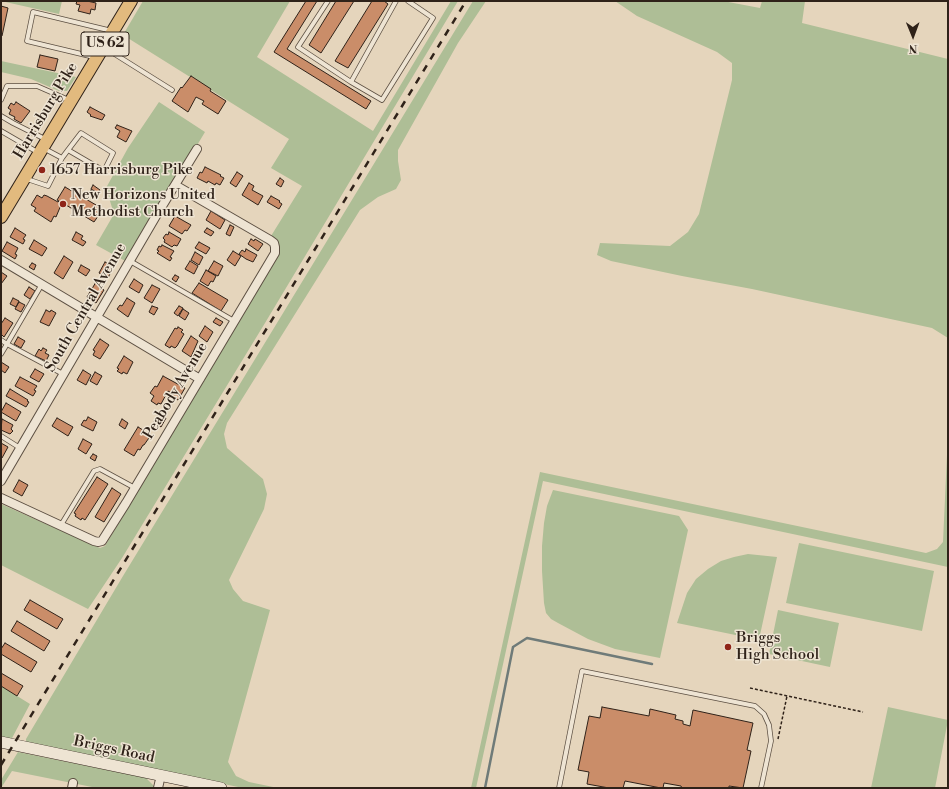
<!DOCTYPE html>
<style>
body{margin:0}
#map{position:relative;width:949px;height:789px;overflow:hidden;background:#e5d5bc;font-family:"Libre Bodoni",serif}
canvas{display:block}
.frame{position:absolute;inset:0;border:2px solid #2f2219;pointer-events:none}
.north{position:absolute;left:893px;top:16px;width:40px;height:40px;-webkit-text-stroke:3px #eee4d3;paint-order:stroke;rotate:179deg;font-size:11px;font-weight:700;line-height:16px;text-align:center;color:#2f2219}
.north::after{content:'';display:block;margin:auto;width:14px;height:18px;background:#2f2219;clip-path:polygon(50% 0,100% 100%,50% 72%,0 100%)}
</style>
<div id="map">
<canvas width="949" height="789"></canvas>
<div class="frame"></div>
<div class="north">N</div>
</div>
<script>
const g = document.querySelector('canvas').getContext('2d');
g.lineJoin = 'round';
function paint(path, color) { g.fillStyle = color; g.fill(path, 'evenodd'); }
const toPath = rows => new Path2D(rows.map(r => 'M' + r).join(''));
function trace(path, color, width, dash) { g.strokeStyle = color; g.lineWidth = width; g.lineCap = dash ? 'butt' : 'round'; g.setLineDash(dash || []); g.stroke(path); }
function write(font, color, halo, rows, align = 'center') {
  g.font = font + ' "Libre Bodoni",serif'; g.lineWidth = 3; g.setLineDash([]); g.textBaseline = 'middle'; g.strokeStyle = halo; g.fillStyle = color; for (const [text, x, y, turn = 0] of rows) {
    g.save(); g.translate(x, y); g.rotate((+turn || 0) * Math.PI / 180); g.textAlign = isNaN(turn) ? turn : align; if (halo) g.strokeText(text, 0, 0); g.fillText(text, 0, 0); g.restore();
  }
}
const green = toPath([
 [1,1,62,1,59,14],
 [143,1,290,1,257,57,373,131,451,1,458,1,265,323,122,558,88,609,1,565,1,504,100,548,105,546,276,259,279,253,278,244,271,236,302,186,271,168,289,139,123,35],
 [473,1,486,1,458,43,398,150,398,161,401,180,396,189,378,197,360,210,227,423,224,434,227,448,263,479,267,494,264,509,229,580,233,589,243,601,270,610,228,762,236,776,249,782,278,788,243,788,26,743,26,739,123,576],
 [615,1,723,1,760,8,762,1,805,1,802,23,948,59,948,338,932,328,752,289,682,276,611,261,597,255,600,243,670,246,688,232,699,214,732,80,732,63,717,52,637,16],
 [1,61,76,77,67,91,59,91,31,79,1,72],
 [159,102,205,132,127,262,96,245,114,214,106,188,128,148],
 [948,433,948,567,543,481,476,788,471,788,540,472,926,553,937,549,943,542],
 [553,490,679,516,688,530,660,658,615,649,588,639,558,623,551,619,546,613,544,603,542,571,542,546,544,523,547,506],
 [799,543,934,571,922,631,786,603],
 [748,554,777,557,760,635,755,639,677,623,687,593,696,579,708,569,721,561,734,557],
 [778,610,839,623,830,667,769,654],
 [1,686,30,704,11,740,1,738],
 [888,707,948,720,935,788,871,788],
 [18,752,146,778,154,786,154,788,97,788,12,771,1,788,1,780]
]);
const stream = toPath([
 [485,788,513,647,527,638,652,664]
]);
const building = toPath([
 [77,1,87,1,96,3,95,10,91,9,90,14,78,11,80,5,76,4,77,1],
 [306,1,317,1,287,49,371,101,366,109,274,52,306,1],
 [336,1,354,1,321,53,309,45,336,1],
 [372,1,384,1,388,4,348,68,335,61,372,1],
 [1,6,8,8,2,36,1,36,1,6],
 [40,55,58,59,55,71,37,67,40,55],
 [191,76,211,89,210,91,226,101,218,114,202,104,204,101,196,97,188,112,172,101,181,87,182,88,191,76],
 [16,102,30,111,21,123,14,119,15,117,9,114,11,110,8,108,11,103,14,105,16,102],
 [90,107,105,115,102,120,90,116,91,115,87,112,90,107],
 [117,125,132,131,126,142,117,137,120,131,115,128,117,125],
 [205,167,221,175,220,176,224,178,220,185,216,183,215,185,208,181,207,183,197,178,200,172,202,173,205,167],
 [237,172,243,176,236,187,230,183,237,172],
 [280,178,284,181,281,187,276,184,280,178],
 [249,183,254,186,252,190,263,196,258,205,242,195,249,183],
 [93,185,100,190,98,193,91,189,93,185],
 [65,187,103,209,94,222,66,205,64,207,61,205,56,217,54,216,51,222,34,211,36,208,31,205,37,195,42,198,44,195,47,196,58,202,59,201,57,200,65,187],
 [91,190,98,194,96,197,89,193,91,190],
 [271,196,280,201,279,202,282,204,279,209,267,202,271,196],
 [211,211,225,220,220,229,206,220,211,211],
 [175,216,191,225,187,231,185,230,182,234,169,226,175,216],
 [230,225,234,227,230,236,226,234,230,225],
 [15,228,26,235,23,239,25,240,23,244,10,237,15,228],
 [207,228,214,232,211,236,204,232,207,228],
 [76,232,83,236,81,239,86,242,83,246,72,240,76,232],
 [169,232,181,239,177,246,174,245,172,247,164,242,165,240,163,238,166,234,168,235,169,232],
 [251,239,254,241,255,239,263,244,258,251,248,244,251,239],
 [34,240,47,248,42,256,29,249,34,240],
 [7,242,18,248,15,254,17,255,15,259,2,251,7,242],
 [199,242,210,248,206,254,195,248,199,242],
 [162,245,174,251,170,257,172,258,170,261,157,253,159,251,157,250,159,246,161,247,162,245],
 [246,249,257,255,253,262,246,259,239,254,242,250,245,252,246,249],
 [233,251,241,256,235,266,227,260,233,251],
 [195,252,203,257,199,265,191,260,195,252],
 [64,256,73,262,63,279,54,273,64,256],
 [190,261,198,266,194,274,185,269,190,261],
 [214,261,223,266,218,276,208,271,214,261],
 [105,262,113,267,108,278,99,273,105,262],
 [32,263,36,265,34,270,29,267,32,263],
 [81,265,90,270,86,276,78,271,81,265],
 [206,270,216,276,213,282,211,281,208,286,200,281,206,270],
 [1,272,7,276,1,284,1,272],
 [175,275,179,277,176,282,172,279,175,275],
 [134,279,143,285,139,293,129,287,134,279],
 [96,282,102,286,101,288,104,290,96,303,87,297,96,282],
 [199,283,228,300,221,311,192,293,199,283],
 [152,285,160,289,152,303,144,298,152,285],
 [29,287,35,291,30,299,24,295,29,287],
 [13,298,19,301,16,307,10,304,13,298],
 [127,298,135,303,128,317,117,309,120,305,122,306,127,298],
 [19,302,25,305,21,312,15,309,19,302],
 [152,306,158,308,154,315,149,312,152,306],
 [179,306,183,308,178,316,174,313,179,306],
 [183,309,189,313,185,320,179,316,183,309],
 [46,310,50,312,51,310,56,313,49,326,40,322,46,310],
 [5,318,13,323,4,337,1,334,1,324,5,318],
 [216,318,223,322,220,326,213,322,216,318],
 [205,326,213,332,207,342,199,336,205,326],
 [178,327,183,330,181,332,184,334,177,346,175,348,171,346,170,348,165,345,175,328,177,329,178,327],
 [191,336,198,341,191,357,182,351,191,336],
 [18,337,25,341,21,348,14,344,18,337],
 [100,339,109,345,100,359,93,355,95,351,93,350,100,339],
 [43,348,47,350,45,353,49,355,46,361,35,356,39,349,41,351,43,348],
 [124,356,133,362,127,374,123,372,122,374,117,371,119,369,117,368,124,356],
 [1,362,9,367,5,373,1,370,1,362],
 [35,369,44,374,39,382,30,377,35,369],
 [83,370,91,375,86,385,77,380,83,370],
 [95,372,102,376,97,385,90,381,95,372],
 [163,376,185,388,178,400,172,397,173,394,168,391,161,404,158,403,157,405,151,401,154,396,150,393,155,386,157,387,163,376],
 [20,377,37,386,34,390,36,391,33,396,15,386,20,377],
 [10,389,28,400,27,401,29,402,26,407,6,396,10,389],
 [6,403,21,412,16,421,1,412,6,403],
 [159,414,166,418,161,427,154,422,159,414],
 [88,417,97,422,93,431,81,425,84,420,86,421,88,417],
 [57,418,73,427,68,436,52,426,57,418],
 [2,419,13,425,11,429,13,431,10,434,1,430,2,419],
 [122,419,128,423,125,429,119,425,122,419],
 [138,427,151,435,144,445,143,445,140,450,138,449,134,456,124,450,138,427],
 [83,439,92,444,86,454,78,449,83,439],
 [1,443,8,447,2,458,1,457,1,443],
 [93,454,97,456,95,461,90,458,93,454],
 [97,477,108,484,85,520,82,518,81,520,75,516,76,514,74,513,97,477],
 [19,480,28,485,22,496,13,491,19,480],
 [112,488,121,494,104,522,95,517,112,488],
 [30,600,63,619,57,629,24,610,30,600],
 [17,621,50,641,44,651,11,631,17,621],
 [5,643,37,662,31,672,1,654,1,649,5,643],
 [1,673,23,686,17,696,1,686,1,673],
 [602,707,649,716,650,709,676,715,675,719,683,721,683,724,690,726,693,710,753,723,747,750,751,751,743,788,729,786,729,788,682,788,681,786,664,783,663,788,661,788,625,781,623,788,609,788,587,784,589,772,578,770,589,716,600,718,602,707]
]);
const path = toPath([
 [750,688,863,712],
 [778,739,787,696]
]);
const lane = toPath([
 [328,1,298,47,351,82,382,100,433,18,408,1],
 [105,48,172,90],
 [94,57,27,41,33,12,112,31],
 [351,82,396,1],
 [1,100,7,86,37,86,69,100],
 [1,116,13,123,47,140],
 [1,131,39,153],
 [45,149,62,158,68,150,81,133,113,153,104,171,68,150],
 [27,179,48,186,62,158],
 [130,261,234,321],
 [42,284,7,344,63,374],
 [1,340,7,344,1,354],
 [1,436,20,448],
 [61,525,94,471,100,469,135,488],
 [559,788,582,671,755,706,764,714,769,725,771,741,761,788]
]);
const street = toPath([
 [1,260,200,379],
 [1,481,156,216,197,149],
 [1,498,94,541,98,542,102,541,126,503,275,253,275,247,274,243,270,240,175,185],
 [72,788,73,783],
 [158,788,161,775]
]);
const secondary = toPath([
 [1,742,221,788]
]);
const primary = toPath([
 [1,217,131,1]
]);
const rail = toPath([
 [1,765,466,1]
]);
const markers = [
 [42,170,4,"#8f2418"],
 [63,204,4,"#8f2418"],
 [728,647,4,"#8f2418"]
];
const shields = [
 [105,44,48]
];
const shieldNames = [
 ["US 62",105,44]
];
const streetNames = [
 ["Harrisburg Pike",46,111,-59],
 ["South Central Avenue",86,308,-60],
 ["Peabody Avenue",176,391,-59],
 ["Briggs Road",114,750,12]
];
const poiNames = [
 ["1657 Harrisburg Pike",50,170],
 ["New Horizons United",71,195],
 ["Methodist Church",71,212],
 ["Briggs",736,638],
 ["High School",736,655]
];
paint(green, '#aebe96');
trace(stream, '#6f7b79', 2.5);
paint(building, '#ca8d69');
trace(building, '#2f2219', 1);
trace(lane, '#5c4f42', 5.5);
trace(street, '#5c4f42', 10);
trace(secondary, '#2f2219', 12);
trace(primary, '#2f2219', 14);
trace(path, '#2f2219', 1.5, [3, 2]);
trace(lane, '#eee4d3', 4);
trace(street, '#eee4d3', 8);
trace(secondary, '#eee4d3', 11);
trace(primary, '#e2ba7e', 12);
trace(rail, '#2f2219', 2.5, [7, 7]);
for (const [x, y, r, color] of markers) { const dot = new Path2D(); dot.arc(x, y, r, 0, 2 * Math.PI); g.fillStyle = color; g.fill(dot); trace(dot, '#eee4d3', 1.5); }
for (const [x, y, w] of shields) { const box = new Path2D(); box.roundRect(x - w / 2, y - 12, w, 24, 3); g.fillStyle = '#eee4d3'; g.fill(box); trace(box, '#2f2219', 1); }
write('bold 14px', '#2f2219', null, shieldNames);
write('15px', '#2f2219', '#eee4d3', streetNames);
write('15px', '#2f2219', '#eee4d3', poiNames, 'left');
</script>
